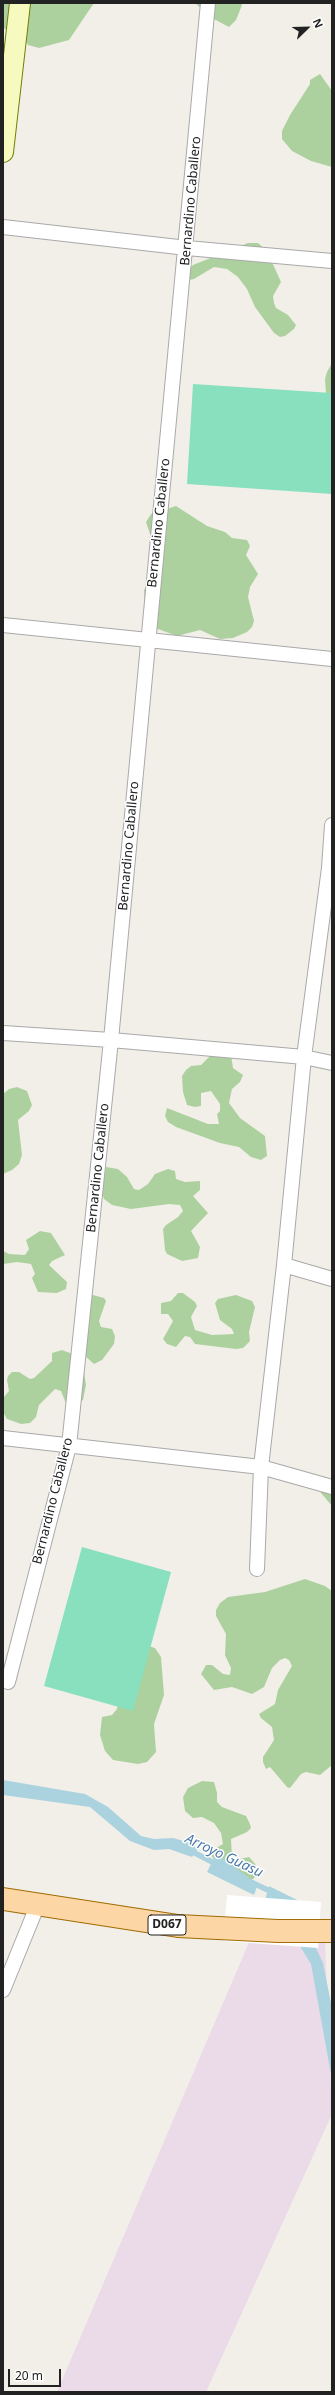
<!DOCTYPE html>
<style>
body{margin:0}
#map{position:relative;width:335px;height:2395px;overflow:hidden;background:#f2efe9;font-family:"Noto Sans",sans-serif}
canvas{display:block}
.frame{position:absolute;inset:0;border:4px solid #222;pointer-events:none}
.north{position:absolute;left:287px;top:8px;width:40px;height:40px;-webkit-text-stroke:3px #fff;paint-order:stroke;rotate:67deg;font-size:11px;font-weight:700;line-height:16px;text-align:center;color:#222}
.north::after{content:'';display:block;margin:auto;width:14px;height:18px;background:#222;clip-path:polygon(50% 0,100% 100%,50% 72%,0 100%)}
.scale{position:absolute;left:8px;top:2369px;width:53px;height:18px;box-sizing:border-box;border:2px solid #222;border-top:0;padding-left:5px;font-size:12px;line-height:14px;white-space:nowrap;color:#222;-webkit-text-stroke:3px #fff;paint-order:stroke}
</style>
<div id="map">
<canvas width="335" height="2395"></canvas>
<div class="frame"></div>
<div class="north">N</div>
<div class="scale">20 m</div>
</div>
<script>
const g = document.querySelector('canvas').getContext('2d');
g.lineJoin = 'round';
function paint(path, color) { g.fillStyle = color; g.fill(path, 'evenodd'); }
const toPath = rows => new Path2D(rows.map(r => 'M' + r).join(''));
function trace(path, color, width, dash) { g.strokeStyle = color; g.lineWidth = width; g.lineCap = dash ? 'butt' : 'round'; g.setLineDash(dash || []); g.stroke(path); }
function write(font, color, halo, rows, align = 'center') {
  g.font = font + ' "Noto Sans",sans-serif'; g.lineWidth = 3; g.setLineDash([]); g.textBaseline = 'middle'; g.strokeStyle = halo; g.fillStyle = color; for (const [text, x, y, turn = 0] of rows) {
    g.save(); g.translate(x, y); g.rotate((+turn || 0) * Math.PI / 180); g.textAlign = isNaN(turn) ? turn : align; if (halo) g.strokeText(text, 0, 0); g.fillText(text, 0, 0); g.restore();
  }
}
const industrial = toPath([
 [250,1940,325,1942,332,2114,206,2392,57,2392]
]);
const forest = toPath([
 [3,3,94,3,69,40,39,48,28,45,23,37,3,28],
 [195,3,241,3,242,5,236,20,229,27,212,18],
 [320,74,332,91,332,167,311,161,292,151,282,139,282,131,290,115,310,84,310,80],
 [248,243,258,243,267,251,281,282,273,296,274,303,276,308,288,315,296,325,294,329,285,336,280,337,274,333,255,307,247,289,238,277,227,269,214,267,194,279,189,280,189,269,193,265],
 [332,363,332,409,326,393,325,379,327,372],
 [176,506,207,526,225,532,232,538,247,540,250,546,246,555,258,574,250,587,248,597,254,621,252,627,247,632,233,638,220,639,200,630,177,636,158,629,153,631,145,609,144,589,155,592,158,545,150,534,146,522,151,514],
 [212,1054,231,1055,233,1068,243,1075,240,1082,232,1089,229,1103,240,1118,265,1136,267,1156,261,1160,251,1157,239,1147,220,1143,176,1127,168,1122,165,1116,167,1108,208,1124,219,1124,217,1114,220,1111,220,1104,211,1091,201,1093,201,1106,195,1107,187,1105,183,1092,182,1076,186,1070,191,1066,201,1065],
 [17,1087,27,1091,32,1105,29,1111,18,1120,22,1155,19,1164,12,1170,3,1174,3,1094,9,1089],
 [106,1167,118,1169,127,1177,134,1189,139,1190,148,1184,155,1174,168,1169,175,1171,176,1179,185,1182,200,1181,200,1190,193,1196,208,1213,191,1231,200,1247,198,1258,182,1261,167,1254,165,1250,163,1229,166,1225,178,1217,183,1211,180,1205,169,1204,131,1209,112,1205,104,1199,102,1192],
 [40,1231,51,1233,65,1255,52,1261,49,1265,67,1282,66,1289,57,1293,38,1292,32,1278,35,1274,31,1264,17,1262,3,1264,3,1251,9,1254,25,1255,29,1249,26,1240],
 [178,1293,183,1293,195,1302,197,1306,191,1317,195,1330,212,1335,234,1334,232,1329,220,1320,215,1303,218,1299,236,1295,252,1301,255,1307,249,1332,250,1341,243,1348,236,1349,195,1344,190,1337,185,1336,176,1347,167,1344,163,1339,173,1321,168,1314,161,1314,161,1303,171,1301],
 [93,1295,104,1298,106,1301,99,1321,101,1327,112,1329,115,1336,114,1344,102,1360,94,1364,85,1356,88,1297],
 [62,1350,78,1356,83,1366,86,1385,83,1400,73,1407,67,1406,61,1391,55,1389,39,1405,36,1417,30,1423,21,1424,7,1419,3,1412,3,1398,9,1391,7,1380,8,1376,12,1372,19,1372,30,1379,34,1378,52,1361,52,1353],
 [332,1479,332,1506,321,1493,319,1487,325,1480],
 [305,1579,325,1586,332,1591,332,1765,320,1775,306,1772,301,1774,290,1788,287,1787,270,1767,266,1769,263,1762,263,1757,274,1740,272,1727,261,1718,259,1714,275,1704,278,1690,292,1666,289,1660,285,1658,280,1660,272,1668,264,1687,252,1694,232,1687,214,1690,201,1674,206,1665,212,1665,223,1674,230,1675,231,1668,225,1655,226,1634,216,1616,216,1610,220,1603,228,1597,265,1592],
 [145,1645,155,1648,161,1657,164,1695,154,1724,156,1752,147,1762,138,1764,113,1760,105,1751,100,1735,102,1717,112,1715,117,1709,122,1681],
 [202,1781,214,1782,217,1793,217,1802,222,1807,246,1816,250,1824,251,1828,247,1832,231,1839,232,1858,235,1860,249,1857,256,1865,256,1876,253,1879,240,1882,215,1861,209,1852,223,1844,221,1833,214,1823,202,1817,193,1818,185,1811,183,1797,188,1788]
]);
const pitch = toPath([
 [193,384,332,393,332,494,187,484],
 [82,1547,171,1572,133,1711,44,1686]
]);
const water = toPath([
 [3,1780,85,1794,108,1807,141,1836,154,1839,173,1838,187,1842,198,1849,192,1857,169,1849,154,1850,130,1841,90,1807,3,1795],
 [216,1854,258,1884,254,1895,207,1872],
 [269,1886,303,1903,264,1904],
 [300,1946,315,1946,323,1963,332,2008,332,2080,311,1964]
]);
const pier = toPath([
 [227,1895,321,1902,318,1948,223,1941]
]);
const stream = toPath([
 [189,1850,218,1865],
 [251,1882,274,1893]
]);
const street = toPath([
 [3,227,187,248,332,261],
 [3,625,332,659],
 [3,1033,111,1040,304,1057,332,1063],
 [284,1265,332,1279],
 [3,1438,261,1467,332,1487],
 [257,1569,261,1467,284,1265,304,1057,329,868,332,825],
 [8,1682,69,1446,111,1040,208,3],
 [3,1990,38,1904]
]);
const secondary = toPath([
 [3,152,20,3]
]);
const primary = toPath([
 [3,1899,178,1926,278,1931,332,1931]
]);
const shields = [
 [167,1925,38]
];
const shieldNames = [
 ["D067",167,1925]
];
const streetNames = [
 ["Bernardino Caballero",191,201,-85],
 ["Bernardino Caballero",159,523,-84],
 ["Bernardino Caballero",129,846,-85],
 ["Bernardino Caballero",98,1168,-84],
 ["Bernardino Caballero",53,1501,-76]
];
const waterNames = [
 ["Arroyo Guasu",224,1856,25]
];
paint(industrial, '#ebdbe8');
paint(forest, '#add19e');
paint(pitch, '#88e0be');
paint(water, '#aad3df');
paint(pier, '#fff');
trace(stream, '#aad3df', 5.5);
trace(street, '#a9a9a9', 16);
trace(secondary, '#707d05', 22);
trace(primary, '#a06b00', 24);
trace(street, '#fff', 14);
trace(secondary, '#f7fabf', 20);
trace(primary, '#fcd6a4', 22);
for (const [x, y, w] of shields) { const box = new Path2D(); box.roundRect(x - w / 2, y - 10, w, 20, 3); g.fillStyle = '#fff'; g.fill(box); trace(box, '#222', 1); }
write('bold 12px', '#222', null, shieldNames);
write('13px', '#222', '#fff', streetNames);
write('italic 14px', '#4a7aab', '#fff', waterNames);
</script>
